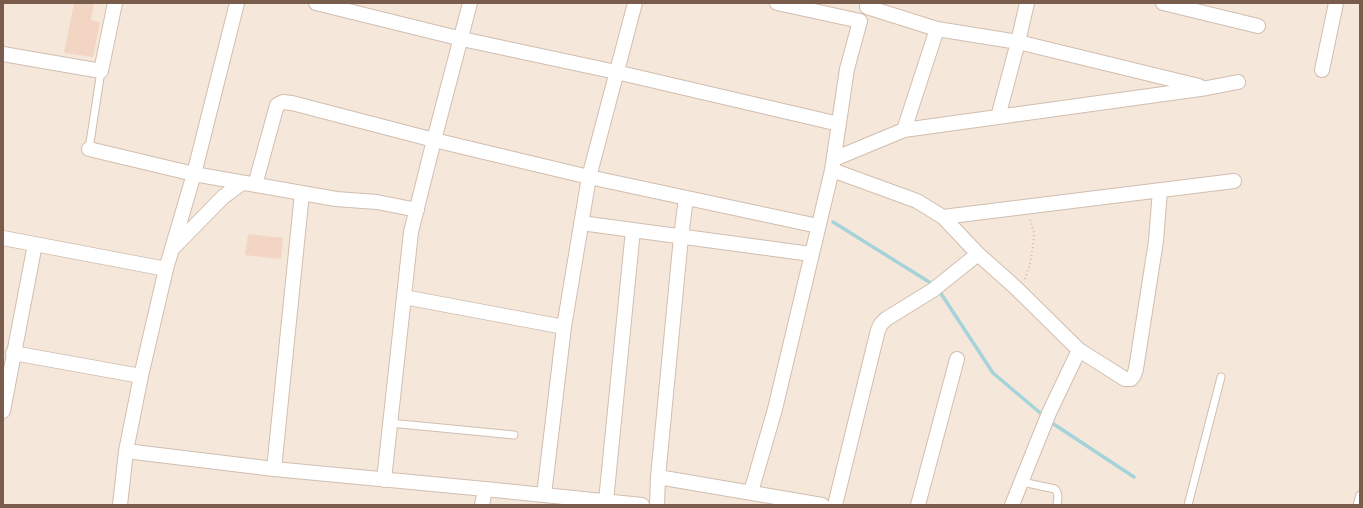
<!DOCTYPE html>
<style>
body{margin:0}
#map{position:relative;width:1363px;height:508px;overflow:hidden;background:#fdf6ec;font-family:"DM Sans",sans-serif}
canvas{display:block}
.frame{position:absolute;inset:0;border:4px solid #7a5c4d;pointer-events:none}
</style>
<div id="map">
<canvas width="1363" height="508"></canvas>
<div class="frame"></div>
</div>
<script>
const g = document.querySelector('canvas').getContext('2d');
g.lineJoin = 'round';
function paint(path, color) { g.fillStyle = color; g.fill(path, 'evenodd'); }
const toPath = rows => new Path2D(rows.map(r => 'M' + r).join(''));
function trace(path, color, width, dash) { g.strokeStyle = color; g.lineWidth = width; g.lineCap = dash ? 'butt' : 'round'; g.setLineDash(dash || []); g.stroke(path); }
const residential = toPath([
 [3,3,1360,3,1360,505,3,505]
]);
const stream = toPath([
 [833,222,934,285],
 [938,289,993,373,1045,417],
 [1049,421,1134,477]
]);
const building = toPath([
 [74,3,94,3,91,20,100,22,93,57,64,53],
 [248,234,283,238,281,259,245,255]
]);
const path = toPath([
 [1025,279,1030,264,1033,245,1034,233,1030,219]
]);
const lane = toPath([
 [89,149,101,71],
 [390,423,514,435],
 [1022,482,1055,489,1057,492,1058,497,1057,505],
 [1188,505,1221,377],
 [1357,505,1360,495]
]);
const street = toPath([
 [316,3,462,39,616,72,839,124],
 [1163,3,1258,26],
 [867,7,937,29,1018,42,1199,86],
 [3,54,101,71,115,3],
 [1322,70,1336,3],
 [998,117,1018,42,1027,3],
 [904,130,937,29],
 [89,149,194,174,336,199,377,202,417,210],
 [834,159,904,130,1207,88,1238,82],
 [832,170,917,201,943,217,978,254,1015,287,1079,350,1125,379,1131,379,1134,375,1136,369,1156,241,1160,190],
 [255,185,277,105,283,102,292,103,434,140,589,177,818,226],
 [943,217,1234,181],
 [581,223,811,254],
 [3,238,166,269],
 [174,247,223,197,242,183],
 [404,297,564,327],
 [13,353,141,376],
 [3,411,35,244],
 [126,451,274,469,485,489],
 [274,469,302,193],
 [658,477,681,237,686,198],
 [384,480,411,232,434,140,470,3],
 [751,492,775,409,832,170,847,69,860,21,777,3],
 [544,495,564,327,589,177,635,3],
 [606,501,633,230],
 [120,505,126,451,141,376,166,269,194,174,237,3],
 [482,505,485,489,642,505],
 [657,505,658,477,822,505],
 [835,505,878,330,881,324,886,319,933,290,978,254],
 [918,505,957,359],
 [1012,505,1049,413,1079,350]
]);
paint(residential, '#f5e8da');
trace(stream, '#a5d3da', 3.5);
paint(building, '#f3d5c3');
trace(lane, '#d1beb0', 9);
trace(street, '#d1beb0', 16);
trace(path, '#d9b8a5', 2, [1, 3]);
trace(lane, '#fff', 7);
trace(street, '#fff', 14);
</script>
